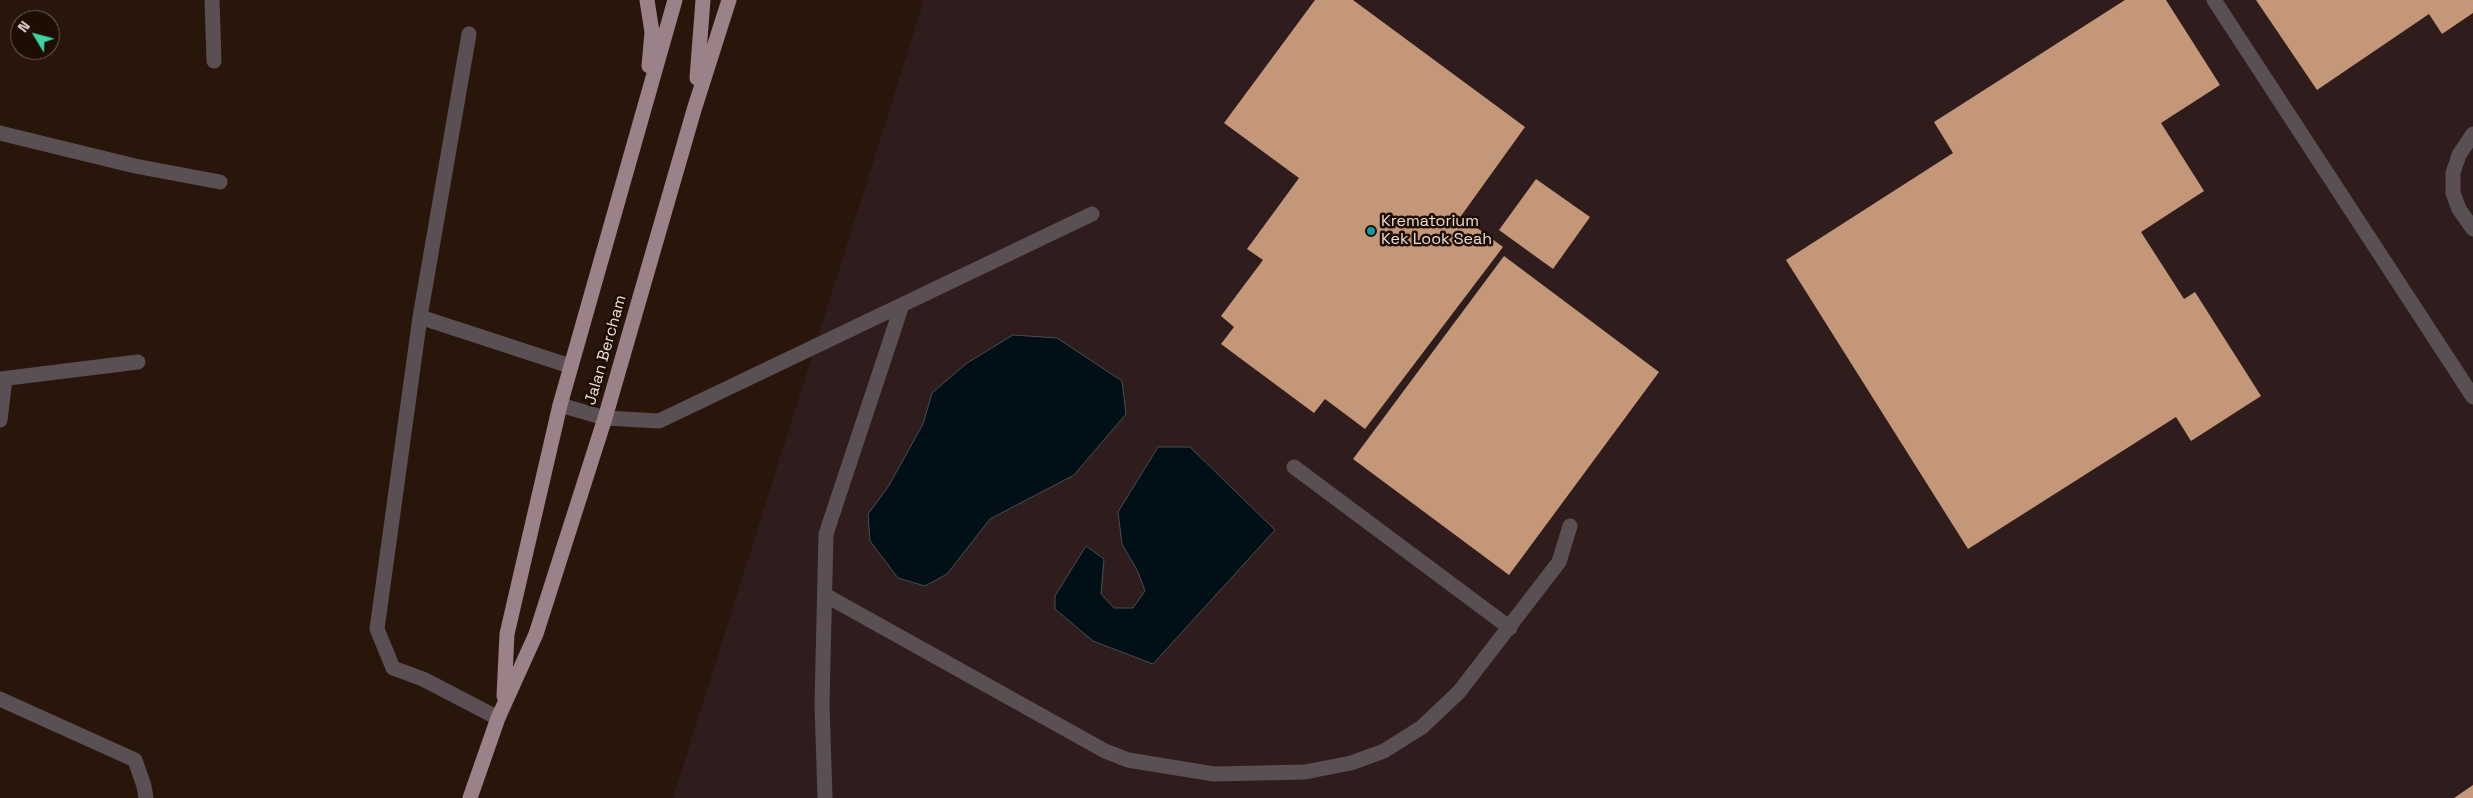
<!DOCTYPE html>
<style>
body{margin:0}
#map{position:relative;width:2473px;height:798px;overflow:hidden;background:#28160a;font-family:"Space Grotesk",sans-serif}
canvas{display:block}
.north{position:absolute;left:10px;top:10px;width:50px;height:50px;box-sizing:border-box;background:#1e0d03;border:1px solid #706158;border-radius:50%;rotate:307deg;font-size:14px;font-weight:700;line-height:20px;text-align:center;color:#ecdfd7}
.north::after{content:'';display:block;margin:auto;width:18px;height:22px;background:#40d4a2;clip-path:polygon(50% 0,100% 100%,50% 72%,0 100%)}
</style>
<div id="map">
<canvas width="2473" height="798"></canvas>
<div class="north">N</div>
</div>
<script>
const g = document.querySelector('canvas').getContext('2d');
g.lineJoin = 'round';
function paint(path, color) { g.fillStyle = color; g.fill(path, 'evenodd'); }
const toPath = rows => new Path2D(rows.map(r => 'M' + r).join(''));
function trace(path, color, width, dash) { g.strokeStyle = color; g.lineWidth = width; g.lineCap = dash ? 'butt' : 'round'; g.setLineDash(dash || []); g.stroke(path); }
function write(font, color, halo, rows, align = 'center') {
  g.font = font + ' "Space Grotesk",sans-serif'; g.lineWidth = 5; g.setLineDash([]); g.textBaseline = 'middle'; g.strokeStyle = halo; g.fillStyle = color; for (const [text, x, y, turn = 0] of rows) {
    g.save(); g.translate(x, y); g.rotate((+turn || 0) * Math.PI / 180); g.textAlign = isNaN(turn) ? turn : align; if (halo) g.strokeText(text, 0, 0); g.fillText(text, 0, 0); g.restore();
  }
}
const industrial = toPath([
 [924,0,2473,0,2473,798,673,798]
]);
const water = toPath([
 [1013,335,1057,338,1122,381,1126,414,1074,475,990,519,947,574,925,586,898,578,870,541,868,514,888,487,923,424,932,393,967,363,1013,335],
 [1158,447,1190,447,1275,530,1153,664,1093,641,1055,609,1055,596,1086,546,1104,559,1101,594,1114,608,1133,608,1145,591,1138,572,1122,544,1118,512,1158,447]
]);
const building = toPath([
 [1315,0,1353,0,1525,127,1461,216,1503,247,1365,429,1325,399,1314,413,1221,344,1234,327,1221,316,1263,260,1247,249,1299,178,1224,123],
 [2125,0,2166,0,2220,85,2161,123,2204,191,2141,232,2184,299,2195,292,2261,396,2191,441,2176,417,1968,549,1786,260,1953,153,1934,122],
 [2256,0,2473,0,2473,13,2442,34,2429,14,2317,90],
 [1536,179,1590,217,1553,269,1499,230],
 [1504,256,1659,372,1509,575,1353,459],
 [2473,785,2473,798,2454,798]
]);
const lane = toPath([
 [212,0,214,61],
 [469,34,420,317,377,629,393,668,423,679,498,718],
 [0,133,135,166,220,182],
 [2473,134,2459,155,2453,173,2453,193,2459,209,2473,229],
 [420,317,570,366],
 [0,379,138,362],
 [560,405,605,418,659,421,1092,214],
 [0,420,5,379],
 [1294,467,1510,628],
 [825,595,1105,751,1128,760,1214,774,1305,772,1351,763,1384,751,1422,727,1459,692,1559,562,1570,526],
 [0,699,135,760,144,786,146,798],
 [825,798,822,704,826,534,902,305]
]);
const street = toPath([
 [2214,0,2473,397]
]);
const primary = toPath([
 [647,0,652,32,649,66],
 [697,78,703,0],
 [504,696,507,634,560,405,675,0],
 [470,798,498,718,536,634,605,418,694,110,729,0]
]);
const markers = [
 [1371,231,5,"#0f9aa8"]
];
const poiNames = [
 ["Krematorium",1381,222],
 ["Kek Look Seah",1381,240]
];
const streetNames = [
 ["Jalan Bercham",606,350,-74]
];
paint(industrial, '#2f1c1c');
paint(water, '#011016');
trace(water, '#484e50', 1);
paint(building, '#c49778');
trace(lane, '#5a4f52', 15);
trace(street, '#5a4f52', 15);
trace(primary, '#9a8288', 15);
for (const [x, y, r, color] of markers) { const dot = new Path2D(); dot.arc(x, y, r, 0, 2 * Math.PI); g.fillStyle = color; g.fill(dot); trace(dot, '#1e0d03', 2); }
write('16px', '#ecdfd7', '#1e0d03', poiNames, 'left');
write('16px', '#ecdfd7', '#1e0d03', streetNames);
</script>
